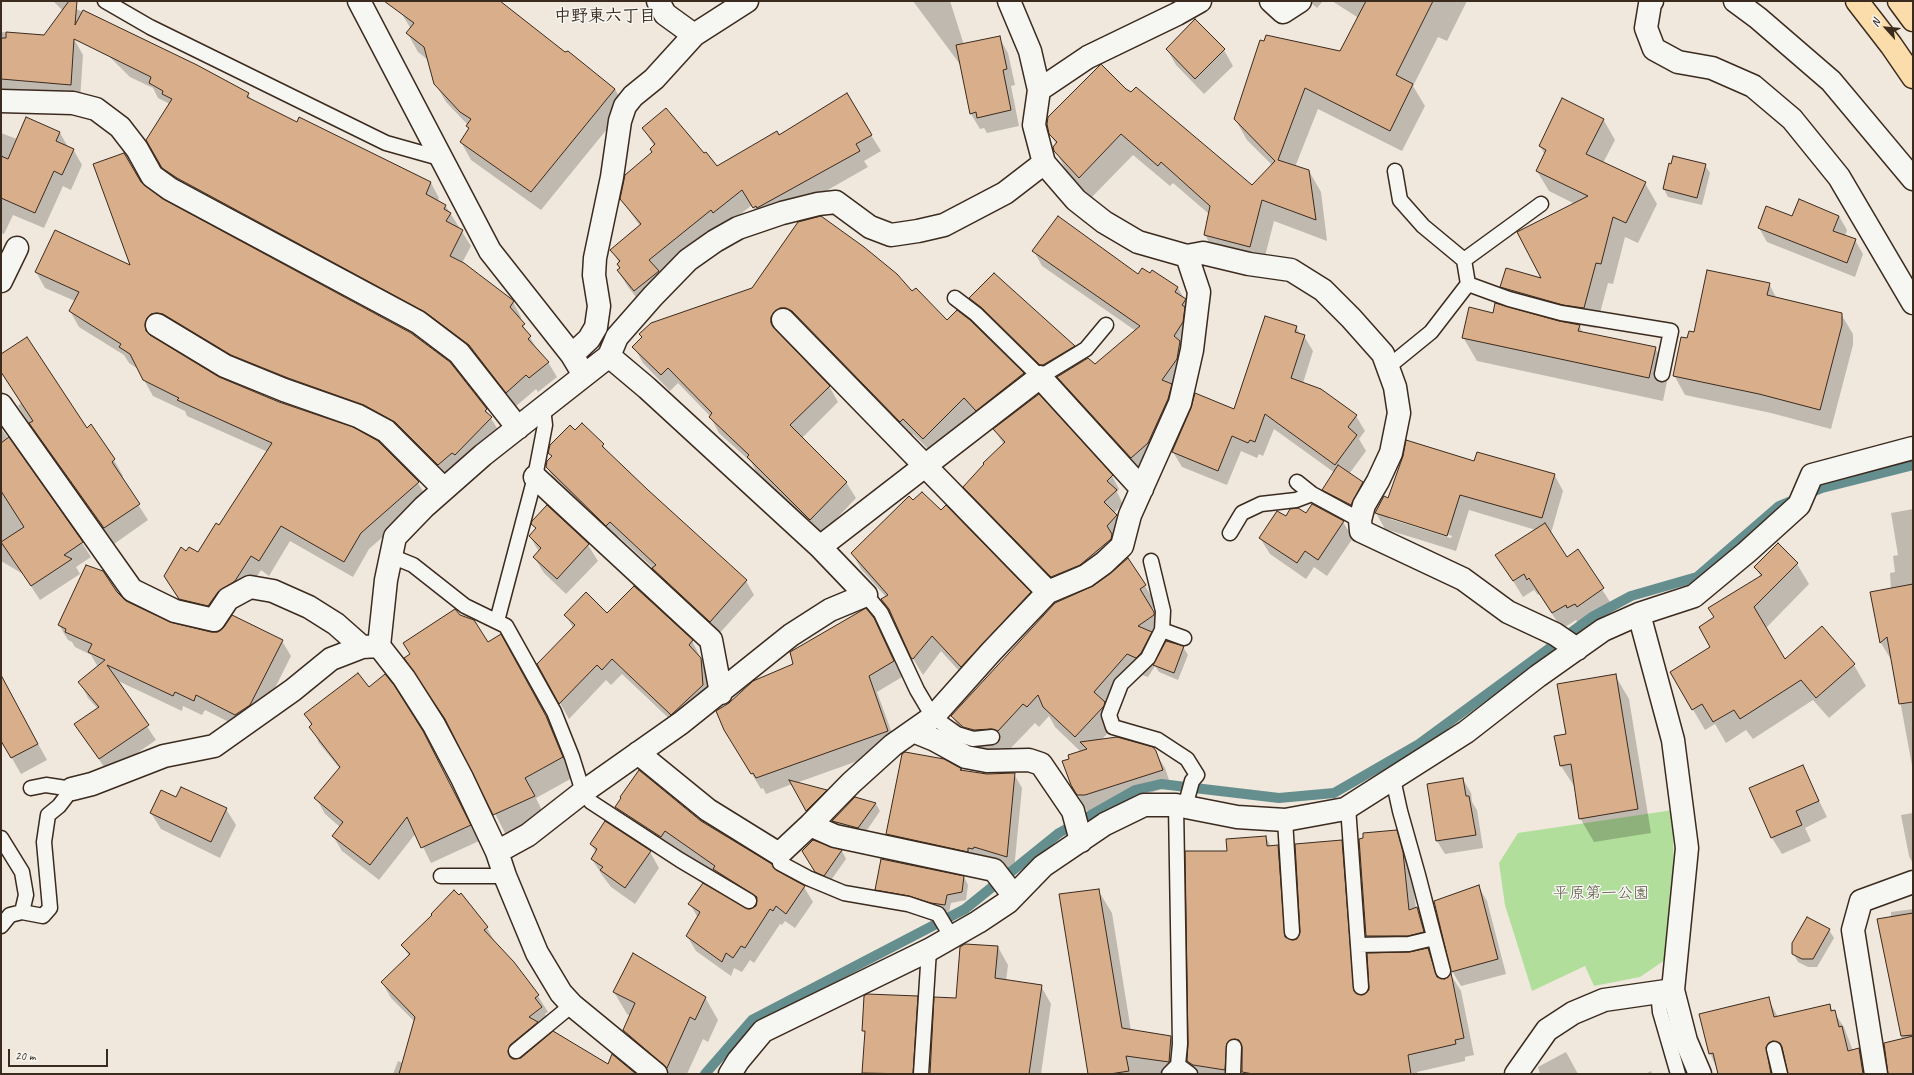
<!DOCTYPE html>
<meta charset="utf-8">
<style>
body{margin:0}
#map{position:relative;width:1914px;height:1075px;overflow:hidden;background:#f0e8dd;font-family:Caveat,sans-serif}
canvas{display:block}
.frame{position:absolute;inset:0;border:2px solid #3b2a1e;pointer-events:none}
.north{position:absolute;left:1866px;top:8px;width:40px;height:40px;-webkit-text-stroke:3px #f6f6f2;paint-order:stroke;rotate:297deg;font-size:11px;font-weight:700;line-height:16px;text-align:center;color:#3b2a1e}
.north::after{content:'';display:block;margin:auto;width:14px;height:18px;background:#3b2a1e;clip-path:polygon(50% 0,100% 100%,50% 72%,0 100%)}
.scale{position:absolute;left:8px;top:1049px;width:100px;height:18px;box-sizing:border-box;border:2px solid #3b2a1e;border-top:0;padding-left:5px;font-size:12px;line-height:14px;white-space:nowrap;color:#3b2a1e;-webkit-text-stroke:3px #f6f6f2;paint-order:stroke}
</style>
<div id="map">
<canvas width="1914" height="1075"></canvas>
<div class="frame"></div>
<div class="north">N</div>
<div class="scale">20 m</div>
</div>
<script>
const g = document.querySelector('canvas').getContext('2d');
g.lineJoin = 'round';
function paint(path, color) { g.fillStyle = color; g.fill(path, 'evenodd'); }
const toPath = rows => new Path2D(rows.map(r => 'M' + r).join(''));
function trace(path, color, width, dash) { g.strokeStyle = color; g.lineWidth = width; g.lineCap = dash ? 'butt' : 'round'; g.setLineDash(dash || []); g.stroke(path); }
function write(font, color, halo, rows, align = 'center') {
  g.font = font + ' Caveat,"Klee One",sans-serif'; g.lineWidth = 3; g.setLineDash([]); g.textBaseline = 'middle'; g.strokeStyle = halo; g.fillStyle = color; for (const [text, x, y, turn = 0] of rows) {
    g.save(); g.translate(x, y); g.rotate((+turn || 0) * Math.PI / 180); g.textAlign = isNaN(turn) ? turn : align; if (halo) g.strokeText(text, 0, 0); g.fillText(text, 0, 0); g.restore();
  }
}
const green = toPath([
 [1673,810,1674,914,1671,956,1640,977,1594,986,1585,966,1532,991,1505,905,1499,863,1518,833]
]);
const shadow = toPath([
 [53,1,72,1,68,5,197,66,248,94,252,101,297,124,431,183,439,198,438,201,445,205,471,246,462,263,513,302,521,317,520,320,538,351,548,362,557,377,538,392,536,389,515,407,478,360,171,183,147,140,170,105,168,103,158,98,153,88,130,77],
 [412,1,497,1,565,54,615,89,625,107,541,210,471,160,461,142,469,130,468,125,446,102,435,83,428,60,418,52,408,34,411,29,402,14],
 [913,1,950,1,964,45,999,37,1008,53,1015,85,1011,86,1019,126,987,133,984,128,980,129,971,114,962,67],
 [1309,1,1323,1,1317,8],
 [1332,1,1467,1,1447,41,1438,37,1413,86,1425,106,1402,151,1318,109,1295,167,1309,171,1321,192,1327,241,1274,221,1262,268,1217,256,1205,235,1209,214,1173,183,1170,186,1133,155,1091,198,1067,172,1055,150,1056,144,1050,134,1125,90,1252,187,1272,165,1247,140,1235,119,1260,41,1375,60,1357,17],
 [1,32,74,39,83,55,80,100,1,92],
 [1167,49,1224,50,1233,66,1204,94,1176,65],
 [26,118,60,133,68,147,73,149,82,165,71,190,63,186,44,228,13,215,4,234,1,233,1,133,17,139],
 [1603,119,1615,140,1603,163,1645,183,1657,204,1638,243,1625,237,1613,284,1608,283,1596,328,1579,325,1583,333,1655,348,1669,372,1663,401,1477,361,1463,337,1493,314,1565,323,1565,322,1513,307,1501,287,1543,280,1575,204,1549,191,1537,171,1545,155,1540,146],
 [643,128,704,155,717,167,779,136,871,135,881,151,864,161,868,167,768,224,763,224,752,205,723,228,644,307,628,287,618,271,621,269,619,263,611,249,640,226,621,199,653,153,654,146],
 [1705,165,1710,173,1702,205,1668,197,1664,189],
 [140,183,162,200,449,363,486,410,500,433,448,480,405,438,155,335,154,339,220,378,378,442,418,483,427,498,369,549,353,577,290,541,269,576,261,570,244,596,189,614,174,592,187,552,198,553,220,526,268,452,187,416,185,411,153,396,138,369,129,363,124,355,79,327,70,311,75,301,45,288,36,272,132,267],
 [1839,216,1847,230,1845,236,1855,240,1863,254,1855,277,1767,242,1759,228,1793,217],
 [1034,251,1139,275,1150,274,1153,271,1178,288,1193,314,1185,374,1140,472,1066,392,1058,378,1053,381,980,314,970,298,1074,347,1083,362,1095,365,1136,331,1042,266],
 [1769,284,1777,299,1841,314,1853,334,1853,345,1831,429,1771,413,1685,395,1674,375,1688,339],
 [753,289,912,292,947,322,970,321,1023,374,1033,390,986,426,974,413,933,454,913,434,909,437,783,327,780,336,829,386,838,402,802,438,846,482,856,498,820,536,757,473,751,462,719,433,710,416,678,383,670,391,643,363,634,347,643,338,640,334],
 [1296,327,1300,334,1304,336,1313,351,1303,383,1356,416,1365,431,1359,439,1366,451,1349,474,1362,482,1367,490,1356,513,1327,498,1323,490,1335,473,1274,429,1263,456,1259,454,1257,458,1241,451,1227,485,1182,467,1173,452,1235,410],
 [1,355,87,429,114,460,123,476,121,478,148,520,114,544,28,422,18,406,21,403,1,372],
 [1,428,82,543,91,557,76,567,80,574,40,600,23,574,1,561],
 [994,429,1112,476,1119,489,1117,492,1123,504,1114,513,1124,529,1059,590,972,500,964,487,1004,445],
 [575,431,603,445,607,452,746,581,754,595,718,635,661,583,653,568,618,536,615,539,555,481,547,467,552,457,549,453],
 [1475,463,1554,474,1563,491,1551,533,1567,558,1577,551,1612,605,1587,622,1585,619,1578,624,1576,620,1562,629,1539,594,1538,595,1534,590,1523,597,1497,555,1536,530,1469,510,1456,551,1385,529,1376,513,1389,500],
 [1390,517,1452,536,1451,538,1390,519],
 [1913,509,1913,771,1892,657,1890,658,1881,643,1872,593,1891,589,1890,573,1895,572,1893,556,1898,555,1891,513],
 [1306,515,1343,522,1353,538,1327,576,1314,567,1306,579,1270,554,1260,538,1286,518],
 [533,524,588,545,598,561,566,594,544,573,534,557,539,552,530,536,536,530],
 [852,553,1030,593,1039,609,970,683,941,651,923,675,912,657,895,620,882,600,886,597,861,569],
 [1128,559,1157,605,1151,609,1165,633,1156,641,1162,651,1183,647,1188,655,1178,680,1159,672,1155,666,1148,677,1139,674,1108,709,1115,726,1101,740,1155,752,1165,768,1171,786,1095,811,1087,811,1072,785,1071,760,1081,752,1055,727,1049,716,1039,727,1035,723,1009,750,1003,748,986,750,976,747,964,736,952,716,1094,587],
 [1797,564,1809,584,1766,628,1785,660,1822,628,1854,665,1866,686,1829,718,1813,700,1753,739,1746,730,1726,743,1715,724,1705,730,1671,672,1711,647,1715,618,1761,577,1755,567],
 [634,587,692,641,709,674,711,700,680,729,622,674,611,685,606,680,569,719,538,664,573,628,566,615,607,614],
 [116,593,126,602,169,623,211,633,282,641,291,656,259,720,245,730,205,710,202,715,183,706,182,711,116,680,156,740,108,773,76,724,98,709,88,698,80,682,98,667,91,655,75,647,72,642,68,640,59,625],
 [873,618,902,677,877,692,897,747,796,783,826,791,835,807,816,826,792,784,766,794,763,788,761,789,735,746,794,665],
 [488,644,512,656,557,737,574,777,536,798,545,817,506,835,452,730,406,658],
 [1615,675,1629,699,1651,833,1594,842,1580,818,1576,789,1561,766,1567,735],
 [1,710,24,718,47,760,21,774,1,739],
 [306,714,422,732,479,841,431,863,416,833,379,880,342,851,333,836,340,827,325,814,316,798,340,769,319,743],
 [903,754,962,771,987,774,1014,774,1022,788,1014,870,982,860,895,848,887,834],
 [1802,766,1827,817,1805,828,1811,841,1782,854,1772,838,1751,789],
 [1463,779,1471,793,1472,802,1477,810,1483,848,1445,854,1437,841],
 [855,798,876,804,880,811,863,836,837,829,833,821],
 [176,799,226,809,236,825,220,858,161,829,151,813],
 [616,807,701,821,775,871,804,887,813,902,795,928,785,921,782,925,780,924,754,963,750,960,742,972,734,968,731,976,696,951,687,936,698,918,690,904,745,909,754,909,756,905,723,885,718,877,674,846,670,852,625,823],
 [1913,813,1913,864,1909,856,1901,815],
 [1396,831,1405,848,1411,869,1416,908,1426,924,1433,948,1428,949,1438,966,1441,979,1445,980,1451,975,1461,991,1474,1055,1465,1057,1465,1061,1417,1072,1417,1074,1247,1074,1243,1056,1236,1059,1235,1074,1196,1074,1188,1059,1228,852,1266,837,1271,847,1278,846,1287,863,1292,942,1300,937,1341,841,1351,858,1362,996,1370,991,1377,954,1367,936,1360,840],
 [813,841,842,851,846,859,829,883,820,879,808,859],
 [591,844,650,852,659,868,635,904,611,887,602,875,592,859,596,853],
 [964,877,968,885,966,900,951,903,949,912,880,897,876,890],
 [1478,886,1487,901,1506,974,1461,986,1452,971],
 [1098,890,1112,913,1131,1031,1171,1037,1184,1060,1183,1074,1089,1074],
 [1913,909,1913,1074,1888,1074,1902,1039,1879,920,1891,917,1891,912],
 [487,928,496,944,538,996,548,1012,545,1014,550,1023,541,1030,546,1038,608,1065,635,1074,393,1074,398,1061,403,1063,415,1022,391,998,382,982,409,956,402,945],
 [1829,930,1834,938,1817,967,1808,967,1798,962,1793,953],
 [998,947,1008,965,1006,981,1041,986,1051,1004,1041,1074,931,1074,956,999],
 [614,992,705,997,718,1020,708,1042,703,1039,687,1074,662,1074,637,1053,624,1030,630,1016,627,1014],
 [917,997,927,1015,923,1074,863,1074,866,1035,863,1030],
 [1768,999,1778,1017,1829,1005,1844,1027,1853,1051,1859,1049,1868,1066,1869,1074,1789,1074,1786,1057,1777,1059,1776,1074,1719,1074,1710,1053],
 [1566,1052,1578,1074,1540,1074,1538,1067],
 [1651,1071,1652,1074,1645,1074]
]);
const stream = toPath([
 [705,1074,752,1020,965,909,1059,833,1135,790,1161,784,1279,798,1334,793,1419,744,1592,617,1631,596,1697,577,1779,506,1822,488,1913,465]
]);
const building = toPath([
 [69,1,77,1,75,25,83,10,197,65,249,93,247,97,297,122,299,117,431,182,426,194,446,205,444,209,451,213,446,221,463,230,450,256,464,263,514,301,510,307,525,324,522,326,531,336,528,339,549,362,529,378,526,375,506,393,469,345,425,312,177,178,162,168,146,140,172,99,162,94,163,91,149,83,151,77,74,39,71,85,1,79,1,38,6,38,6,32,44,35,69,1],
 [384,1,500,1,565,52,568,51,615,89,531,192,460,142,469,128,466,126,471,119,460,112,434,84,424,47,406,33,414,23,384,1],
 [1366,1,1433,1,1396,75,1413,84,1390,131,1305,88,1278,160,1309,170,1316,220,1262,200,1250,247,1204,235,1210,206,1161,162,1158,166,1121,134,1079,178,1054,151,1053,147,1057,142,1049,134,1047,124,1048,117,1101,64,1126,89,1131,92,1136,87,1252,185,1275,161,1234,119,1260,40,1264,41,1266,35,1340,51,1366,1],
 [1195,19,1225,49,1195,79,1166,49,1195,19],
 [1000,36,1007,69,1003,70,1011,110,977,118,976,112,970,114,956,45,1000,36],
 [847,93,872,135,856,144,860,151,757,208,756,206,753,208,742,190,713,213,711,210,649,260,659,271,634,291,617,270,620,268,617,264,620,261,610,250,641,224,620,199,625,175,652,152,650,149,655,144,642,128,666,108,704,153,706,152,717,166,777,131,779,135,847,93],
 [1562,98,1604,119,1586,154,1646,182,1626,223,1613,217,1601,264,1596,263,1584,308,1563,305,1500,287,1506,268,1541,278,1517,232,1588,196,1536,171,1546,150,1539,146,1562,98],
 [26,117,60,132,56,141,74,149,62,175,54,171,35,213,1,198,1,156,8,159,26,117],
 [124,153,141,182,163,199,411,333,450,362,487,409,485,411,492,417,455,455,452,453,438,465,395,422,364,405,288,378,231,355,163,314,157,313,151,314,147,318,145,325,146,331,150,335,219,377,279,402,353,427,378,441,419,482,361,533,344,562,281,526,259,561,251,556,235,581,218,592,208,606,179,599,164,576,181,547,186,551,189,547,198,552,216,523,219,525,272,443,177,400,179,398,143,380,130,354,119,347,121,344,69,311,79,292,35,272,55,230,130,265,93,164,124,153],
 [1673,156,1706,164,1697,198,1663,189,1669,163,1671,164,1673,156],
 [1799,199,1839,216,1833,231,1856,239,1847,263,1758,228,1766,206,1792,216,1799,199],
 [821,216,864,247,897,274,912,291,916,288,947,320,957,310,970,320,1024,373,976,411,964,398,923,439,903,419,900,422,792,311,786,308,780,308,775,311,771,317,771,323,774,328,830,386,790,425,847,482,810,520,747,457,749,455,709,417,712,413,668,368,661,375,632,347,642,337,639,334,651,323,752,288,798,222,821,216],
 [1058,216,1138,274,1142,268,1150,273,1152,270,1178,287,1175,292,1186,299,1182,305,1185,307,1183,322,1174,336,1180,341,1177,359,1162,380,1172,384,1168,399,1148,443,1131,458,1057,377,1088,358,1095,364,1140,326,1032,251,1058,216],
 [1707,270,1770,283,1767,295,1842,313,1842,325,1820,410,1759,394,1673,376,1681,337,1687,338,1689,331,1694,332,1707,270],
 [994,273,1075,346,1043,365,1040,365,982,308,969,298,994,273],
 [1495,303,1559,321,1580,325,1578,331,1656,347,1649,378,1462,338,1469,307,1493,313,1495,303],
 [1265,316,1297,326,1295,332,1305,335,1291,378,1321,389,1357,415,1348,427,1357,435,1335,465,1265,414,1255,442,1250,440,1248,443,1232,436,1218,471,1172,452,1191,408,1195,393,1234,409,1265,316],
 [27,337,87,428,91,424,115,459,112,462,140,504,104,528,29,423,33,421,1,372,1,354,27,337],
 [1039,394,1113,475,1107,481,1117,490,1104,502,1117,515,1107,526,1112,534,1111,539,1080,565,1051,577,963,487,984,464,983,463,1005,442,993,429,1039,394],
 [582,423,604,444,602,446,648,490,747,580,710,622,652,568,656,565,610,522,606,526,546,467,547,461,552,456,548,453,550,445,570,425,575,430,582,423],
 [9,437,83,542,64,555,72,559,31,586,1,542,24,527,1,491,1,443,9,437],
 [1406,440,1474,461,1477,452,1555,474,1542,518,1460,495,1447,536,1375,513,1384,496,1388,498,1403,456,1406,440],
 [1338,465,1363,482,1351,505,1322,490,1338,465],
 [922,492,941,510,946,505,1031,592,961,667,932,636,913,659,911,658,889,609,881,599,888,595,851,553,909,496,913,500,922,492],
 [1312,504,1344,521,1318,560,1305,551,1297,563,1259,538,1277,511,1286,516,1290,509,1298,508,1306,513,1312,504],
 [547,505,589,544,557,579,533,557,541,548,529,536,536,528,531,524,532,521,547,505],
 [1545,523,1567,557,1578,549,1604,588,1577,607,1575,604,1567,608,1566,605,1552,613,1529,578,1527,580,1524,574,1513,581,1495,555,1545,523],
 [1778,543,1798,563,1754,607,1785,659,1822,626,1855,664,1816,698,1801,680,1740,719,1734,710,1713,722,1702,704,1692,710,1670,672,1710,647,1699,627,1714,617,1708,608,1762,575,1754,567,1778,543],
 [1128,558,1146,585,1140,589,1154,612,1154,615,1138,626,1152,632,1141,653,1136,658,1127,654,1094,692,1105,702,1104,706,1075,737,1043,707,1038,695,1027,707,1023,704,998,731,991,729,974,730,963,727,951,716,1055,603,1093,586,1111,573,1128,558],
 [86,565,103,571,117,592,126,601,170,622,211,632,218,632,224,627,232,615,283,640,250,705,235,715,196,695,194,701,175,692,173,696,107,665,149,725,99,759,74,724,99,707,78,682,105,660,88,652,92,644,65,632,66,629,58,625,86,565],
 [1913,584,1913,702,1899,704,1887,637,1880,643,1870,592,1913,584],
 [634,586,693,640,689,645,701,658,703,685,671,715,612,659,602,670,597,665,559,704,537,664,575,625,564,615,586,592,607,613,634,586],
 [866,608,874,618,894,661,869,676,888,731,756,778,753,773,751,774,724,730,716,711,729,703,753,681,793,664,790,652,866,608],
 [455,609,460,615,474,620,488,642,501,634,546,716,563,757,525,778,535,796,493,815,445,719,404,658,410,654,403,643,455,609],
 [1166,641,1184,646,1174,673,1153,665,1166,641],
 [358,673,369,687,385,674,394,685,423,731,471,825,421,848,407,817,370,865,332,836,343,822,314,798,340,767,309,727,312,724,304,714,358,673],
 [1616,674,1638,809,1579,819,1571,764,1560,766,1554,736,1566,734,1557,684,1616,674],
 [1,675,38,744,11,758,1,741,1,675],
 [1117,737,1153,747,1156,751,1163,770,1085,795,1077,795,1071,785,1062,761,1069,759,1068,755,1087,749,1080,742,1117,737],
 [905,752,944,759,962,769,960,770,987,774,1015,773,1007,857,974,847,973,849,968,848,968,852,886,834,902,754,905,752],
 [1803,765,1819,801,1796,811,1802,825,1771,838,1749,788,1803,765],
 [639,770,701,821,772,864,776,870,805,886,786,914,776,906,773,911,770,909,745,948,741,946,733,958,726,953,722,962,686,936,700,912,688,904,703,883,749,909,756,906,757,897,713,869,715,866,665,831,661,837,615,807,621,798,620,797,639,770],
 [1463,778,1466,796,1469,796,1476,835,1436,841,1427,784,1463,778],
 [789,780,827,790,806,811,789,780],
 [181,787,227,808,211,842,150,813,161,790,176,797,181,787],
 [855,797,876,803,858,828,832,821,855,797],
 [605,821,651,851,625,888,600,870,603,867,591,859,597,849,590,844,605,821],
 [1397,830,1403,852,1409,910,1417,907,1424,932,1408,936,1366,936,1359,839,1363,838,1363,833,1397,830],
 [1266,836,1267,846,1278,845,1285,937,1293,940,1297,939,1300,932,1295,844,1342,840,1354,991,1362,995,1369,990,1367,953,1409,952,1428,948,1437,977,1445,979,1451,973,1464,1038,1455,1040,1456,1044,1408,1055,1411,1074,1253,1074,1242,1072,1242,1047,1239,1040,1235,1039,1227,1043,1225,1070,1193,1065,1187,1061,1188,1044,1185,851,1227,851,1226,839,1266,836],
 [813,840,842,850,824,876,815,872,802,851,813,840],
 [881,859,964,876,962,892,947,895,945,905,931,903,909,896,875,890,881,859],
 [1479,885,1498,959,1451,972,1434,901,1479,885],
 [1099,889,1122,1028,1171,1036,1169,1062,1126,1056,1129,1071,1110,1074,1088,1074,1059,894,1099,889],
 [454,890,459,895,461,893,488,927,484,930,514,962,539,995,535,998,542,1007,529,1017,538,1022,510,1045,508,1052,510,1057,513,1059,521,1058,553,1031,608,1064,612,1054,636,1074,399,1074,415,1017,381,982,410,954,401,945,432,915,431,914,454,890],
 [1913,913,1913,1035,1901,1036,1877,919,1913,913],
 [1807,917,1830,929,1813,959,1802,959,1792,954,1792,943,1807,917],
 [965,944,998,946,995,978,1042,985,1029,1074,930,1074,934,997,956,998,960,947,965,944],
 [633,953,706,997,695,1020,690,1017,667,1068,623,1030,635,1003,613,992,633,953],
 [867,994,918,996,913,1074,862,1073,865,1031,862,1031,864,996,867,994],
 [1769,997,1774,1017,1830,1004,1831,1011,1835,1010,1839,1027,1842,1026,1848,1051,1859,1048,1863,1074,1788,1074,1782,1047,1780,1043,1772,1041,1766,1047,1771,1074,1718,1074,1713,1053,1709,1054,1699,1014,1769,997],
 [1913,1036,1913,1074,1888,1074,1884,1043,1913,1036]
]);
const lane = toPath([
 [105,1,150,27,386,143,443,159],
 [1395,171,1400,200,1423,226,1464,260],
 [1468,284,1509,299,1561,313,1671,331,1662,374],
 [955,298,976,314,1040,377,1086,349,1106,325],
 [1388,367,1431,332,1468,284,1464,260,1541,204],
 [1297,482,1312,494,1360,520],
 [1230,533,1242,513,1261,504,1296,500,1312,494],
 [391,556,413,565,465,606,506,626,554,712,572,757,583,792,591,802,680,860,749,901],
 [1151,561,1163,611,1162,630],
 [866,595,881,613,917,690,933,717,957,734,973,739,992,737],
 [497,621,535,477,545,425,543,408],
 [1184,638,1162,630,1148,658,1121,684,1109,715,1113,727,1158,740,1187,759,1197,775,1192,781,1185,807],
 [1393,779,1400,811,1418,875,1443,971],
 [1348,807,1361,987],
 [1285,820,1292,932],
 [1,838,22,872,26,895,22,912],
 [779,854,780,863,808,878,844,893,908,904,938,914,951,936],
 [441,876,505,876],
 [1,926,10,915,22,912,43,916,50,908,44,842,48,815,59,806,72,789,46,785,31,788],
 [1358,945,1409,944,1434,938],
 [1658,992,1660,1012,1678,1074],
 [1774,1049,1780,1074],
 [516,1051,572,1005],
 [1178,1065,1190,1074],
 [921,1074,929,950],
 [1169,1074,1178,1065,1180,1044,1176,805],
 [1233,1074,1234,1047]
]);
const street = toPath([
 [359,1,490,251,572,355,584,375],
 [658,1,665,14,694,35],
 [1009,1,1030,51,1039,90,1034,125,1044,163,1076,200,1104,222,1138,242,1187,256,1203,253,1249,264,1291,270,1323,290,1351,318,1383,354,1395,387,1399,413,1391,453,1378,481,1364,505,1360,520,1361,531,1463,579,1508,612,1555,634,1577,649],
 [1271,1,1283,12,1300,1],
 [1652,1,1650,4,1646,28,1654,49,1678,62,1712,68,1753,86,1792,119,1839,177,1913,303],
 [1039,90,1088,57,1177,14,1200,1],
 [1,101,73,103,96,109,120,127,137,149,152,176,170,189,418,322,459,353,518,428],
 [1,281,17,248],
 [783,320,1048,592],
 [157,325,225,366,284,390,358,416,386,431,444,489],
 [572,355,589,339,596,327,599,306,594,275,595,258,612,177,620,121,625,106,633,96,654,79,694,35,747,1],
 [1,405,132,590,175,611,214,620,228,599,250,587,273,591,309,607,336,624,362,647,379,646],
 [535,477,711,640,721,693],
 [820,547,1040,377,1142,489],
 [1639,614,1673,740,1687,848,1673,990,1686,1041,1700,1074],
 [913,731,935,740,966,757,987,761,1029,760,1041,764,1073,811,1081,841],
 [638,753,708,810,779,854,810,825,851,783,893,745,933,717,991,652,1048,592,1086,576,1104,563,1122,546,1130,515,1180,403,1192,350,1199,292,1187,256],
 [72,789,92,784,164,756,214,746,293,690,331,659,362,647],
 [810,825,835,836,994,870,1014,896],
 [497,852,528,835,583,792,681,723,791,635,830,610,866,595,820,547,647,388,609,356],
 [656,1074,572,1005,561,993,537,953,505,876,497,852,462,778,434,725,404,678,379,646,386,580,395,537,424,507,483,455,609,356,617,337,653,296,688,260,715,241,738,228,782,213,818,204,836,202,870,227,891,235,918,231,944,225,1005,193,1044,163],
 [730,1074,738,1061,763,1031,929,950,978,922,1008,902,1043,866,1105,824,1144,805,1176,805,1237,817,1285,820,1345,809,1466,732,1538,676,1603,630,1639,614,1694,596,1747,552,1799,505,1812,475,1913,448],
 [1516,1074,1547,1030,1573,1013,1604,1000,1673,990],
 [1876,1074,1853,930,1861,901,1913,882]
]);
const secondary = toPath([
 [1735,1,1758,18,1831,81,1913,179]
]);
const highway = toPath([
 [1857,1,1891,45,1913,77],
 [1899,1,1913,20]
]);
const parkNames = [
 ["平原第一公園",1601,894]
];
const neighbourhoodNames = [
 ["中野東六丁目",605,17]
];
paint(green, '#b2de9c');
paint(shadow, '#0003');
trace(stream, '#658e8f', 10);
paint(building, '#d9ae8a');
trace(building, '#3b2a1e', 1);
trace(lane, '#3b2a1e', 17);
trace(street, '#3b2a1e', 25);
trace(secondary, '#3b2a1e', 25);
trace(highway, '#3b2a1e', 25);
trace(lane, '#f6f6f2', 14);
trace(street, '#f6f6f2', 22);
trace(secondary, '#f6f6f2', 22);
trace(highway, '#fbddab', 22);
write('16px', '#59573e', '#f6f6f2', parkNames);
write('bold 17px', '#3b2a1e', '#f6f6f2', neighbourhoodNames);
</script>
